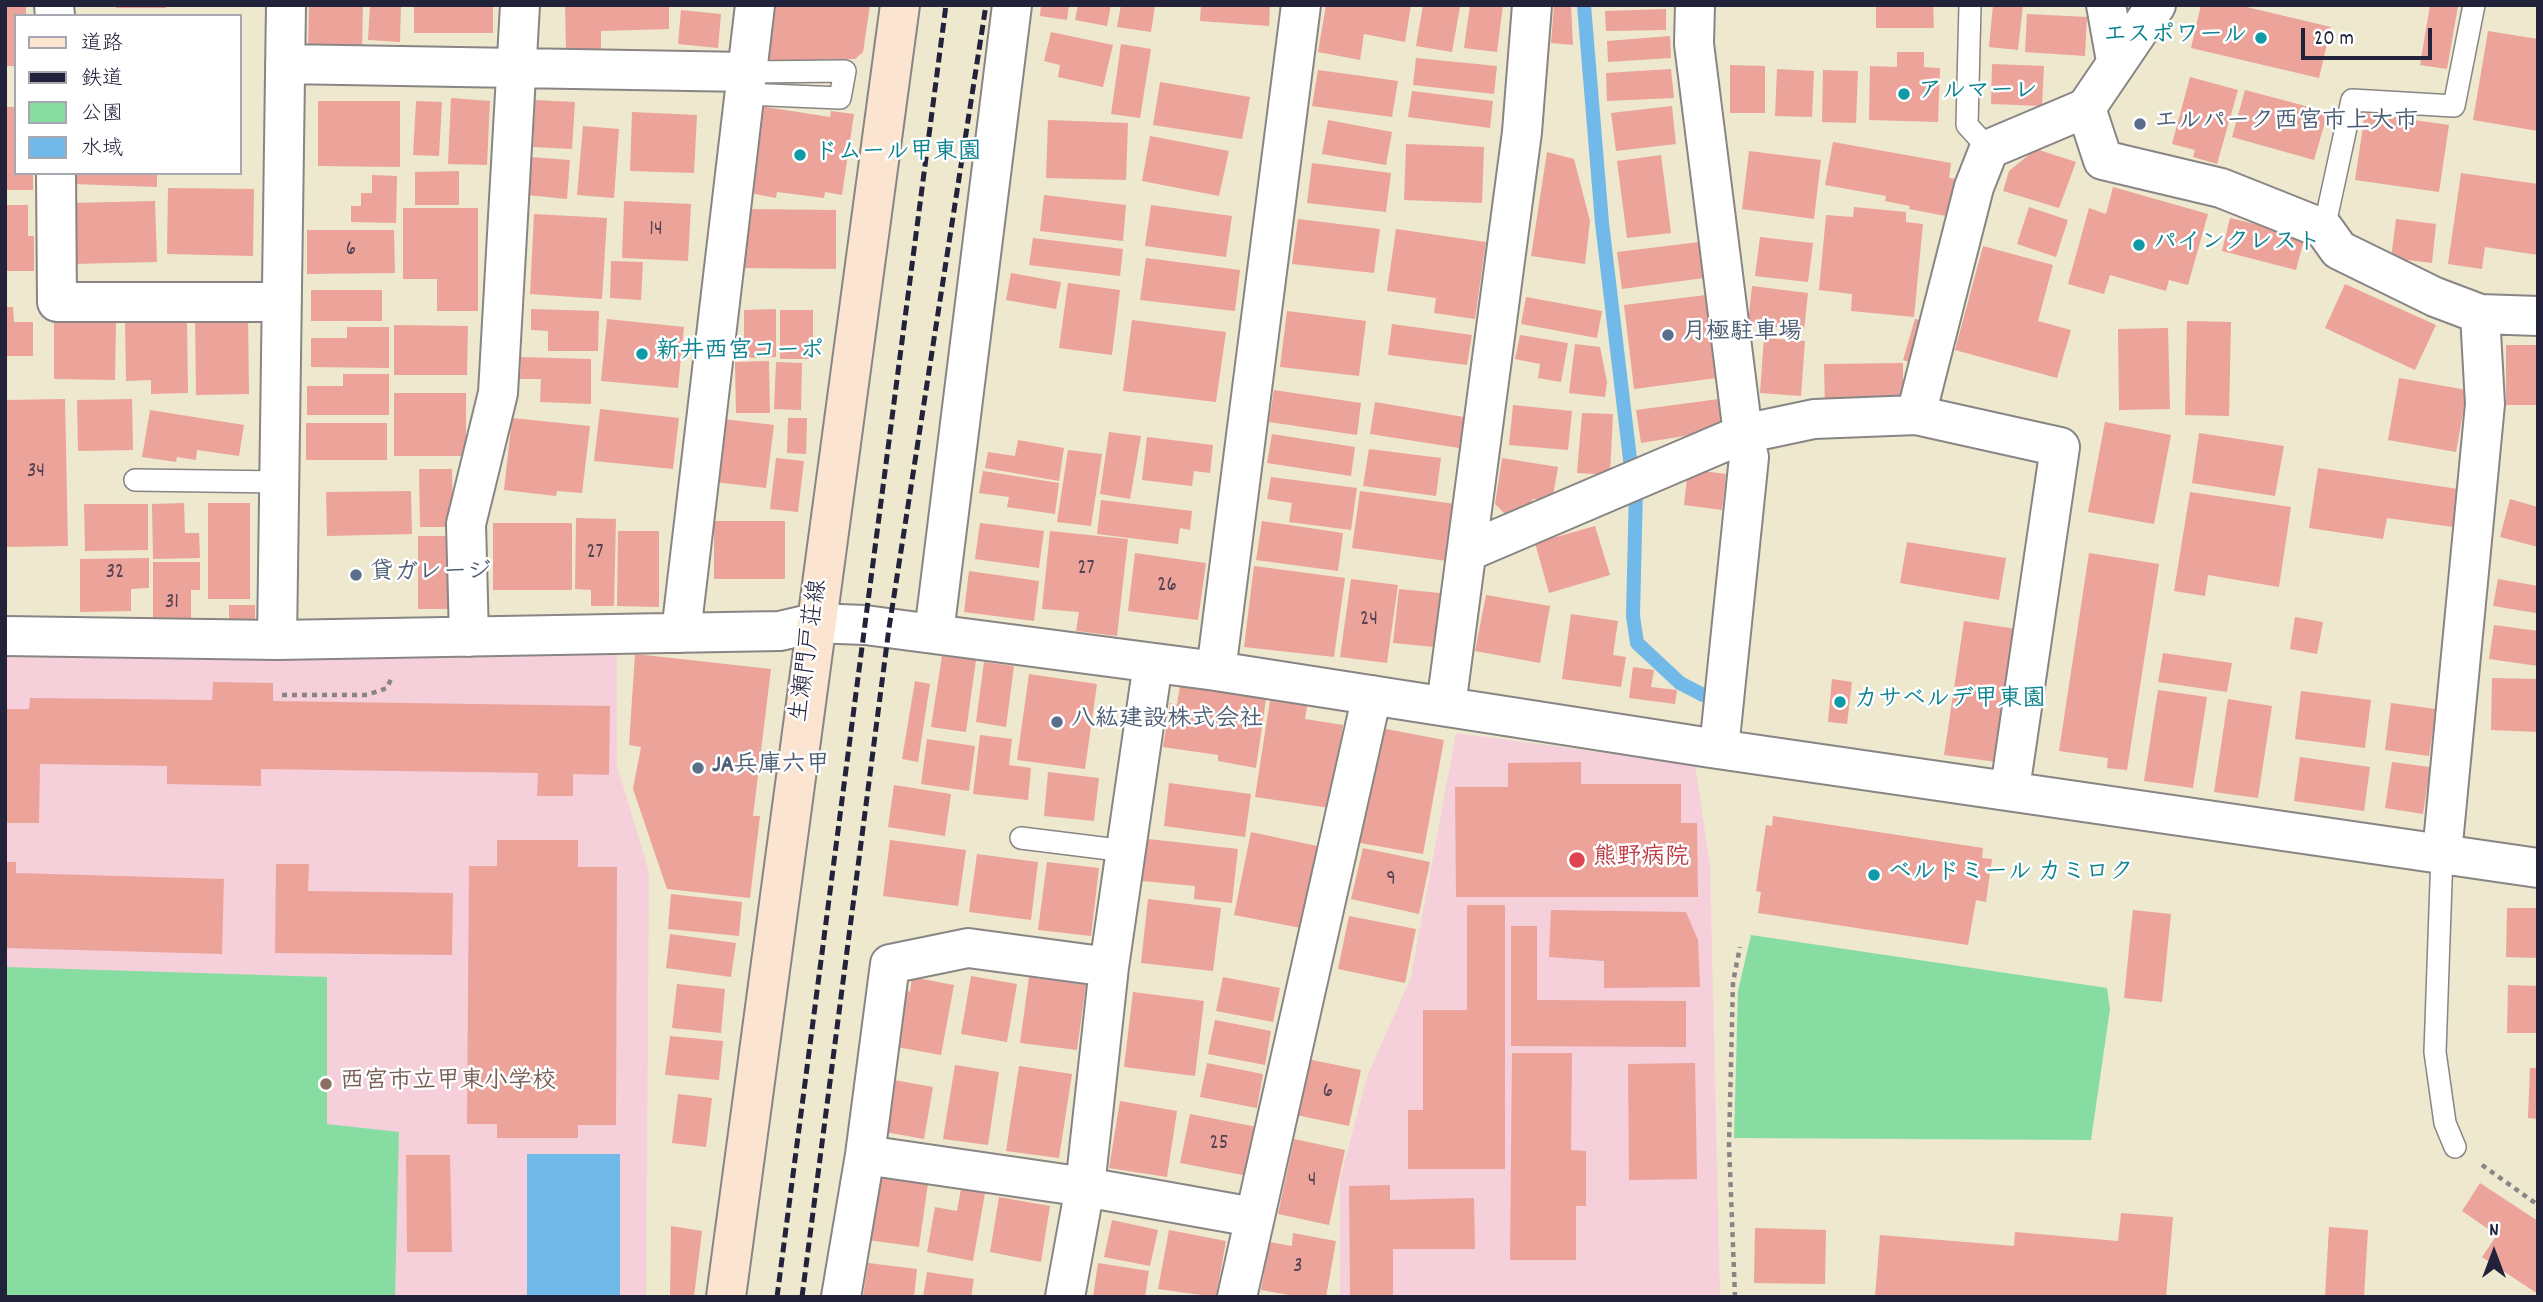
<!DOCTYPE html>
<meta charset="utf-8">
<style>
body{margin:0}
#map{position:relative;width:2543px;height:1302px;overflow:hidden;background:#ede8ce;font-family:Dekko,"Klee One",sans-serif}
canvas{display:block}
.frame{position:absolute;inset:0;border:7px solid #22223b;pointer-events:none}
.legend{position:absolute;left:14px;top:14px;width:228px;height:161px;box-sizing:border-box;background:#fff;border:2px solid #a7a7b1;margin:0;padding:9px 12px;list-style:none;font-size:21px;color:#22223b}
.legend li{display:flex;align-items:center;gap:14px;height:35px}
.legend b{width:35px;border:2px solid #a7a7b1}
.north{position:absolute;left:2459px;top:1218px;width:70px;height:70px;-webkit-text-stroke:5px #fff;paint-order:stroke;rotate:0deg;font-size:19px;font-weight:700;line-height:28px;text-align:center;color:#22223b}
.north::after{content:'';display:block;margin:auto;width:24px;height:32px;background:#22223b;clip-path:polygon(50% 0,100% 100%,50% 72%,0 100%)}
.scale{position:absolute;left:2301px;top:28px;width:131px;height:32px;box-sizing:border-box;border:4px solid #22223b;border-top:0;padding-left:9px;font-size:21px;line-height:24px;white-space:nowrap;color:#22223b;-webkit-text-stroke:5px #fff;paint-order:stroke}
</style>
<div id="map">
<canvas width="2543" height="1302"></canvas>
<div class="frame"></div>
<ul class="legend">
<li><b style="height:9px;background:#fce5d0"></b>道路</li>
<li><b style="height:9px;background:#22223b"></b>鉄道</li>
<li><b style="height:19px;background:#87dda1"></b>公園</li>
<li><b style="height:19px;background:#71b9e9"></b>水域</li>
</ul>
<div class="north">N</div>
<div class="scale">20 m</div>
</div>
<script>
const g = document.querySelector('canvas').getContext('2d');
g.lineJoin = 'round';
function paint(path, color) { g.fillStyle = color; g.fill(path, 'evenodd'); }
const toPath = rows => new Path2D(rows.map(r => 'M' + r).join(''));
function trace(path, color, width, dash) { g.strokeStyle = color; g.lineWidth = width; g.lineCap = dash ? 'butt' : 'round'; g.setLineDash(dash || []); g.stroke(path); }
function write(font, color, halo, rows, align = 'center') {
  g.font = font + ' Dekko,"Klee One",sans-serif'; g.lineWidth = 5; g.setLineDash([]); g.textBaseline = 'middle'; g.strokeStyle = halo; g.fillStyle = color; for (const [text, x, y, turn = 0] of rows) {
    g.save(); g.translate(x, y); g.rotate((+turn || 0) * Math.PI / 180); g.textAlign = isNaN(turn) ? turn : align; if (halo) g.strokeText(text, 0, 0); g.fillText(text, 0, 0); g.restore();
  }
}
const built = toPath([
 [617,647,617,766,649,872,646,1297,5,1297,5,651],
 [1456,733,1695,765,1710,866,1720,1297,1340,1297,1340,1180,1367,1077,1411,977]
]);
const green = toPath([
 [1751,935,2107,988,2110,1009,2091,1140,1734,1138,1738,991],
 [5,967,327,977,327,1124,399,1132,395,1297,5,1296]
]);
const water = toPath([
 [527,1154,620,1154,620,1297,527,1297]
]);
const stream = toPath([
 [1584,5,1602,223,1632,476],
 [1636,489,1633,616,1637,643,1680,683,1703,695]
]);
const building = toPath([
 [5,5,26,5,26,16,16,16,16,66,5,66],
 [116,5,166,5,166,8,116,8],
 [309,5,363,5,362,49,308,48],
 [370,5,401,5,400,42,368,40],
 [414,5,493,5,493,33,414,33],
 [565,5,669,5,669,29,601,31,601,49,566,49],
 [767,5,870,5,863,52,855,59,770,61,762,52],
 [1041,5,1069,5,1067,20,1040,16],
 [1078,5,1111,5,1107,26,1075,20],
 [1121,5,1155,5,1151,32,1117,27],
 [1201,5,1270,5,1269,26,1200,21],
 [1326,5,1411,5,1405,42,1364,34,1360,60,1318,52],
 [1423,5,1460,7,1452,52,1416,46],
 [1470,5,1503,5,1497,52,1464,48],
 [1554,5,1571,5,1573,45,1551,43],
 [1876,5,1933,5,1934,28,1876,28],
 [1993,5,2023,5,2018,50,1989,47],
 [2201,5,2238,5,2331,27,2319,78,2191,48],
 [2430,5,2458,6,2447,69,2420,65],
 [1666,9,1666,30,1606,31,1605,11],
 [681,10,721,14,718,48,678,44],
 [2027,14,2087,17,2085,56,2025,52],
 [2488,31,2538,39,2538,131,2473,120],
 [1051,32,1113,45,1103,87,1058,77,1060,65,1044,61],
 [1670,36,1671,58,1608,62,1607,41],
 [1121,44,1151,49,1140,118,1111,114],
 [1897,52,1924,52,1924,67,1940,68,1938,122,1869,120,1870,66,1897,67],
 [1416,58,1497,66,1494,94,1413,85],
 [1992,64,2044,66,2042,106,1991,104],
 [1730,65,1765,66,1765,113,1730,113],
 [1671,69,1674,98,1607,101,1606,73],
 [1777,69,1814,71,1812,117,1775,116],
 [1318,70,1398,81,1392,117,1312,106],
 [1823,70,1858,71,1856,123,1822,122],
 [2190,77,2238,90,2217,164,2193,157,2195,150,2172,144],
 [1160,82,1250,97,1242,139,1153,125],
 [2245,90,2328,112,2314,160,2232,137],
 [1412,91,1493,101,1490,128,1408,117],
 [451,98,490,101,487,165,448,164],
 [535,100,575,102,572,149,533,147],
 [318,101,400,101,400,167,318,166],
 [416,101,442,102,439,156,413,155],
 [759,106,830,117,831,111,854,114,842,195,825,192,824,198,777,192,776,198,745,192],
 [1672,106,1676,144,1616,151,1611,113],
 [5,107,16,107,16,173,33,173,33,190,5,190],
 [632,112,697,115,694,173,630,171],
 [2365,113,2449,125,2439,192,2355,180],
 [1048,120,1128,123,1126,180,1046,178],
 [1328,120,1392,132,1386,165,1322,154],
 [583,126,619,129,614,198,577,195],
 [1150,136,1229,151,1219,196,1142,181],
 [1833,142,1951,163,1949,178,1958,179,1951,217,1909,209,1910,206,1885,201,1886,196,1825,185],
 [1406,144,1484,147,1482,203,1404,200],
 [2036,149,2076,162,2059,208,2003,191,2009,171],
 [1749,151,1821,160,1814,219,1742,209],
 [1547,152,1574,159,1590,221,1585,264,1531,256],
 [1661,155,1671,233,1627,238,1617,161],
 [530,157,570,160,567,199,527,195],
 [1312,163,1391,173,1386,212,1307,203],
 [459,171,459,205,415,205,415,172],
 [73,173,157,173,157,187,73,184],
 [2461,173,2538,184,2538,255,2485,247,2482,269,2448,264],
 [372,175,397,176,396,223,351,222,351,206,361,206,361,193,372,193],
 [2113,187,2208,214,2188,285,2169,280,2166,291,2110,275,2104,294,2068,284,2089,208,2106,214],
 [168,188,254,189,253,256,167,254],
 [1044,195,1126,205,1123,241,1040,231],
 [155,201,157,262,72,264,71,203],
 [624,201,691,204,688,261,622,258],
 [5,205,28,205,28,236,34,236,34,271,5,271],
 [1151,205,1232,216,1226,257,1145,246],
 [1854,207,1906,212,1906,222,1923,224,1914,317,1851,311,1852,294,1819,290,1826,215,1853,217],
 [2029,207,2068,220,2056,257,2017,244],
 [403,208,478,208,478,311,437,311,437,279,403,279],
 [744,209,836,210,836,269,743,268],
 [534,214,607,218,602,299,530,294],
 [2230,218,2305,236,2296,270,2222,251],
 [1298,219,1380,229,1374,273,1292,264],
 [2396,219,2436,224,2432,263,2391,258],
 [1396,229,1486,242,1475,319,1434,313,1436,298,1387,291],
 [307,230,394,230,395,273,307,274],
 [1760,237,1813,243,1808,282,1755,276],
 [1033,238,1123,249,1120,276,1029,265],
 [1699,242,1704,278,1622,289,1617,252],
 [1983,246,2053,265,2038,321,2071,330,2057,378,1955,350],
 [1146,258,1240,270,1235,311,1140,300],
 [611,261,643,262,641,300,610,298],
 [1011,273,1061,282,1056,309,1006,300],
 [1068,283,1120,290,1112,355,1059,348],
 [2345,284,2436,325,2415,370,2325,328],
 [1752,286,1808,293,1804,330,1748,324],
 [311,290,382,290,382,321,311,321],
 [1706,295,1717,378,1634,389,1624,305],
 [1526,297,1602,311,1597,338,1521,324],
 [5,307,13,307,14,322,33,322,33,356,5,356],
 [531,309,599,311,598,351,548,351,548,331,531,330],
 [776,309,776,357,744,358,744,310],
 [780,310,813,310,813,359,780,359],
 [1287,311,1366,321,1359,376,1280,367],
 [195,313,248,313,249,394,196,395],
 [607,319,684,327,678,388,601,381],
 [1915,319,1928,322,1916,364,1903,360],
 [1132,320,1226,332,1216,402,1123,391],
 [54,321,116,322,115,380,54,379],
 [125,321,187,321,188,393,151,394,151,380,126,381],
 [2187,321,2231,322,2229,416,2185,415],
 [1392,324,1472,335,1467,365,1388,355],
 [394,325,468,326,467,375,394,375],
 [347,327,389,327,389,368,311,367,311,338,347,338],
 [2168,328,2170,409,2119,410,2118,329],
 [1520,335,1568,343,1561,382,1538,378,1540,364,1515,359],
 [1764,338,1805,341,1801,396,1760,393],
 [1575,344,1600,347,1607,382,1605,397,1569,393],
 [2506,345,2537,345,2537,405,2506,405],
 [521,357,591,359,591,404,540,402,541,379,520,379],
 [769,361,770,413,736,413,735,362],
 [776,362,802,363,801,410,774,409],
 [1903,363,1903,405,1825,407,1824,364],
 [343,374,389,374,389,415,307,415,307,386,343,386],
 [2399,378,2467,390,2456,452,2388,440],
 [1274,390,1361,403,1357,435,1269,422],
 [394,393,466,393,466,456,394,456],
 [65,399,68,546,5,547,5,400],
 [132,399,133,450,78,451,77,400],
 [1719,399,1722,418,1715,431,1641,443,1636,410],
 [1375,402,1464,417,1459,448,1370,434],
 [1513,405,1572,411,1568,450,1509,445],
 [600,409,679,418,673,469,594,461],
 [150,410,244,425,239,456,197,450,196,460,177,457,176,462,142,457],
 [1582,413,1613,414,1610,475,1577,473],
 [512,418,590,426,582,493,557,491,556,496,504,490],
 [788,418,807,418,806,454,787,453],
 [723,419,774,425,766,488,715,482],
 [2105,422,2171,435,2154,524,2088,512],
 [306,423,387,423,387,460,306,460],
 [1109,432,1141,436,1130,499,1100,494],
 [2199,433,2284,446,2275,496,2192,483],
 [1272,434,1355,447,1351,476,1267,463],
 [1147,437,1213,445,1210,473,1194,471,1192,486,1142,480],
 [1018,440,1064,448,1059,481,985,468,988,452,1015,456],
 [1369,449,1441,458,1436,496,1363,486],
 [1068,450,1102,454,1091,526,1057,522],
 [776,458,804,461,798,512,770,509],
 [1502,458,1558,467,1552,501,1533,499,1527,508,1508,517,1495,504],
 [2318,468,2458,489,2453,527,2387,518,2383,539,2309,528],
 [419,469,452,469,453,527,420,527],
 [1688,469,1726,474,1722,510,1684,505],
 [983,471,1059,483,1055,514,1007,507,1009,497,979,493],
 [1271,477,1357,488,1351,530,1289,522,1292,503,1267,499],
 [411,491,412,534,327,536,326,492],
 [1360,491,1455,504,1447,561,1352,548],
 [2190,492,2291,507,2279,587,2208,575,2205,596,2174,591],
 [2510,499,2538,507,2538,547,2500,537],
 [1101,500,1192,511,1190,530,1180,528,1178,544,1097,534],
 [184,503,185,533,199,533,200,558,153,559,152,504],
 [208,503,250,503,250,599,208,599],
 [84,504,148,504,148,550,85,551],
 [576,518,616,519,614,606,591,606,591,590,575,589],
 [714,521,785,521,785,579,714,579],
 [1262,521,1343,533,1338,571,1256,560],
 [493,523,572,523,572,590,493,590],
 [980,523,1044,531,1039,568,975,559],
 [1595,526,1610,575,1549,593,1535,543],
 [618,531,659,531,659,607,617,606],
 [1050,531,1128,539,1117,636,1076,631,1079,612,1042,609],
 [418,536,451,536,451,609,418,609],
 [1907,542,2006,558,1999,600,1900,583],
 [1135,553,1206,563,1198,620,1128,611],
 [2089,553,2159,564,2127,770,2107,768,2108,758,2059,751],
 [149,558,149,588,131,589,131,611,80,612,80,559],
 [153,562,200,562,200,590,191,590,191,619,153,619],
 [1254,566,1345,578,1334,657,1244,647],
 [969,571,1039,581,1034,621,964,612],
 [1351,579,1398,585,1387,663,1340,657],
 [2498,579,2538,586,2536,613,2493,606],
 [1399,589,1440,593,1434,647,1393,643],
 [1486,595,1550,606,1540,663,1475,651],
 [229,605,255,605,255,620,229,620],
 [1571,614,1618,621,1613,655,1626,657,1621,687,1562,679],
 [2295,617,2323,622,2317,654,2290,649],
 [1964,621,2017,629,1997,762,1944,755],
 [2494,625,2538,631,2538,666,2489,659],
 [2163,653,2232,663,2227,692,2158,682],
 [635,654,771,669,753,816,760,816,750,898,667,889,633,789,641,747,629,745],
 [942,656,976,660,966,732,931,727],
 [984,662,1014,666,1006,727,976,722],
 [1633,667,1654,670,1651,687,1677,690,1675,704,1629,698],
 [1029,674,1097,684,1085,769,1017,760],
 [2492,678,2538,679,2538,732,2491,730],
 [1832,679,1852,682,1847,724,1828,722],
 [915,681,930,684,918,762,902,759],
 [213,682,273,683,273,701,610,706,609,775,573,774,573,796,537,796,538,773,261,769,261,786,167,784,167,766,40,764,39,823,5,823,5,709,29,709,30,698,212,700],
 [1180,686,1266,699,1256,768,1218,761,1218,755,1163,747,1170,703,1177,705],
 [2158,690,2207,697,2193,788,2144,781],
 [2301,691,2371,700,2365,748,2295,739],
 [2228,699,2272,706,2258,798,2214,792],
 [1270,700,1307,706,1305,719,1343,725,1330,808,1255,797],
 [2391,703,2436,709,2429,756,2385,750],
 [1381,728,1444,740,1423,854,1360,843],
 [980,735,1012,739,1009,765,1031,768,1028,800,973,794],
 [927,739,975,746,969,791,921,784],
 [2300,757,2370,767,2364,811,2294,801],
 [1581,762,1581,784,1681,784,1681,823,1697,823,1698,897,1456,897,1455,787,1508,787,1508,763],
 [2392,762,2430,767,2423,814,2385,808],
 [1048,772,1099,778,1094,821,1044,816],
 [1169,783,1251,794,1245,837,1164,826],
 [894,785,951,794,945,836,888,827],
 [1773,816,1983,848,1982,858,1992,859,1986,902,1976,900,1968,945,1758,913,1761,892,1756,891,1766,825,1772,826],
 [1251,832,1322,847,1306,929,1234,915],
 [1148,839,1238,849,1232,903,1194,899,1195,886,1142,881],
 [497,840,578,840,578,867,617,867,616,1125,578,1125,578,1138,497,1138,497,1124,467,1124,469,866,497,866],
 [890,840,966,850,958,906,883,896],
 [1363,848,1430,862,1419,914,1351,899],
 [977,854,1038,862,1031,920,969,912],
 [5,862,16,862,16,873,224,879,222,954,5,948],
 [1047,862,1099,868,1091,936,1038,930],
 [276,864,309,864,308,891,453,893,452,955,275,953],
 [671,894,742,902,739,936,668,929],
 [1148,899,1221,908,1213,971,1141,963],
 [1467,905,1505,905,1505,1169,1408,1169,1408,1110,1423,1110,1423,1010,1467,1010],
 [2507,908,2538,908,2538,958,2506,957],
 [1551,910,1686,912,1698,940,1700,987,1604,988,1604,961,1549,957],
 [2133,910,2171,914,2162,1002,2124,998],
 [1349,916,1416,929,1405,983,1338,969],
 [1511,926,1537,926,1537,1000,1686,1001,1686,1047,1511,1046],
 [670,934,736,943,731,977,666,968],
 [971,976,1017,984,1007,1042,961,1034],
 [912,977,954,985,941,1055,891,1046,902,988,910,992],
 [1029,977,1086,985,1077,1050,1020,1043],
 [1223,977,1280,988,1273,1022,1216,1011],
 [677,984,725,989,721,1033,672,1028],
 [2508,985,2538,986,2538,1033,2507,1033],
 [1133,992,1204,1001,1195,1076,1124,1067],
 [1215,1020,1271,1031,1265,1065,1208,1054],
 [670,1036,723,1041,719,1080,665,1075],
 [1512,1053,1572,1053,1571,1150,1586,1151,1586,1206,1576,1206,1576,1260,1510,1260],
 [1307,1059,1361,1070,1349,1126,1296,1115],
 [1207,1063,1263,1074,1257,1108,1200,1097],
 [1695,1063,1697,1179,1629,1180,1628,1064],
 [955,1065,999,1072,988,1145,943,1139],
 [1019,1066,1072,1074,1059,1158,1006,1151],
 [2530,1068,2538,1068,2538,1119,2528,1118],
 [894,1080,933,1087,924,1139,885,1132],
 [678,1094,712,1098,706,1147,672,1143],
 [1120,1101,1177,1111,1167,1177,1109,1168],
 [1190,1114,1257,1127,1248,1176,1180,1163],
 [1294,1139,1345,1150,1329,1225,1278,1214],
 [406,1155,450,1155,452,1252,407,1252],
 [877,1176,928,1183,919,1247,868,1240],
 [2480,1183,2538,1221,2538,1294,2482,1257,2497,1235,2462,1211],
 [1390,1185,1390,1200,1474,1198,1475,1249,1393,1249,1393,1297,1350,1297,1349,1186],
 [961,1189,985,1193,973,1261,927,1252,935,1207,957,1211],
 [999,1197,1050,1206,1041,1262,990,1252],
 [2121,1213,2173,1217,2166,1297,1875,1297,1880,1235,2014,1246,2015,1232,2118,1241],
 [1112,1220,1158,1230,1150,1266,1104,1257],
 [671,1226,702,1231,694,1297,670,1297],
 [2329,1227,2368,1230,2364,1297,2325,1297],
 [1755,1228,1826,1230,1825,1284,1754,1283],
 [1169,1230,1226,1241,1216,1297,1158,1289],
 [1293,1233,1336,1241,1326,1297,1300,1297,1261,1290,1269,1242,1292,1246],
 [868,1263,917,1269,914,1297,863,1297],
 [1098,1263,1149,1271,1145,1297,1093,1297],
 [927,1272,974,1279,971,1297,923,1297]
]);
const path = toPath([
 [282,695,367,695,387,688,391,679],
 [2482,1165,2538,1205],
 [1735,1297,1729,1144,1733,982,1740,947]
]);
const lane = toPath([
 [1970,5,1967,125,1989,149],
 [745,94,840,98,845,71,747,72],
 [2324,229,2352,100,2454,106,2474,5],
 [135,480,280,482],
 [1021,838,1126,851],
 [2442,854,2435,1052,2445,1123,2455,1147]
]);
const street = toPath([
 [54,5,55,16],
 [2106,5,2116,61],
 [285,64,747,72],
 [2086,108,2103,160,2221,188,2324,229,2339,250,2435,297,2480,314,2538,316],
 [56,173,57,302,282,302],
 [1916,415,2060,447,2010,789],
 [1469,551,1743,434,1694,44,1695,5],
 [681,633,755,5],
 [934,633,1012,5],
 [5,636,277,640,780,631,814,623,865,625,1216,671,1711,748,2538,868],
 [469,637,466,524,498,393,520,5],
 [277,640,286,5],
 [1216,671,1301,5],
 [1446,706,1522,132,1532,5],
 [1719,749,1749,457,1743,434,1814,419,1916,415,1974,187,1989,149,2086,108,2156,5],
 [2442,854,2485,404,2480,314],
 [865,1155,1085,1187,1253,1217],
 [841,1297,865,1155,890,964,968,948,1109,967],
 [1065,1297,1085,1187,1109,967,1153,663],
 [1237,1297,1372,695]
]);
const secondary = toPath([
 [726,1297,900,5]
]);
const rail = toPath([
 [777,1297,946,5],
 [802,1297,889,628,986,5]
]);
const markers = [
 [2261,38,7,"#0f9aa8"],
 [1904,94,7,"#0f9aa8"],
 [2140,124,7,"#5c6f8a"],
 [800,155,7,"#0f9aa8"],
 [2139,245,7,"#0f9aa8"],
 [1668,335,7,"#5c6f8a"],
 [642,354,7,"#0f9aa8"],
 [356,575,7,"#5c6f8a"],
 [1840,702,7,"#0f9aa8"],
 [1057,722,7,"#5c6f8a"],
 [698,768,7,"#5c6f8a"],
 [1577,860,9,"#e0444e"],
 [1874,875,7,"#0f9aa8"],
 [326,1084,7,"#8d6e63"]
];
const numberNames = [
 ["14",656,231],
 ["6",351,251],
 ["34",36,473],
 ["27",595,554],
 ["27",1086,570],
 ["32",115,574],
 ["26",1167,587],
 ["31",172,604],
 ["24",1369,621],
 ["9",1391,881],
 ["6",1328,1093],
 ["25",1219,1145],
 ["4",1312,1182],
 ["3",1298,1268]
];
const cultureNames = [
 ["エスポワール",2247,38,"right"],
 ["アルマーレ",1918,94],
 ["ドムール甲東園",814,155],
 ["パインクレスト",2153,245],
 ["新井西宮コーポ",656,354],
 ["カサベルデ甲東園",1854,702],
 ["ベルドミール カミロク",1888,875]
];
const serviceNames = [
 ["エルパーク西宮市上大市",2154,124],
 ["月極駐車場",1682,335],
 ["貸ガレージ",370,575],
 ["八紘建設株式会社",1071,722],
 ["JA兵庫六甲",712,768]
];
const streetNames = [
 ["生瀬門戸荘線",811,651,-82]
];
const healthNames = [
 ["熊野病院",1593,860]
];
const educationNames = [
 ["西宮市立甲東小学校",340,1084]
];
paint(built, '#f5cfda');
paint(green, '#87dda1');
paint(water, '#71b9e9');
trace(stream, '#71b9e9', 14);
paint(building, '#eca39a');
trace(lane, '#888584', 24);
trace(street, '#888584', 42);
trace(secondary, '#888584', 42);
trace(path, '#888584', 4.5, [5, 5]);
trace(lane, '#fff', 21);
trace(street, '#fff', 38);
trace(secondary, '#fce5d0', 38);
trace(rail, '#22223b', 5, [10, 5]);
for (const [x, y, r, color] of markers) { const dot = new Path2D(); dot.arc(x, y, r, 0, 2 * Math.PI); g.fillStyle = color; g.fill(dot); trace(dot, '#fff', 2.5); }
write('21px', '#544253', null, numberNames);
write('bold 24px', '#0d838f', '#fff', cultureNames, 'left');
write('bold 24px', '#4e5e75', '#fff', serviceNames, 'left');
write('24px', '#22223b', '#fff', streetNames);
write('bold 24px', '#be3a42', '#fff', healthNames, 'left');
write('bold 24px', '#785e54', '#fff', educationNames, 'left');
</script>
